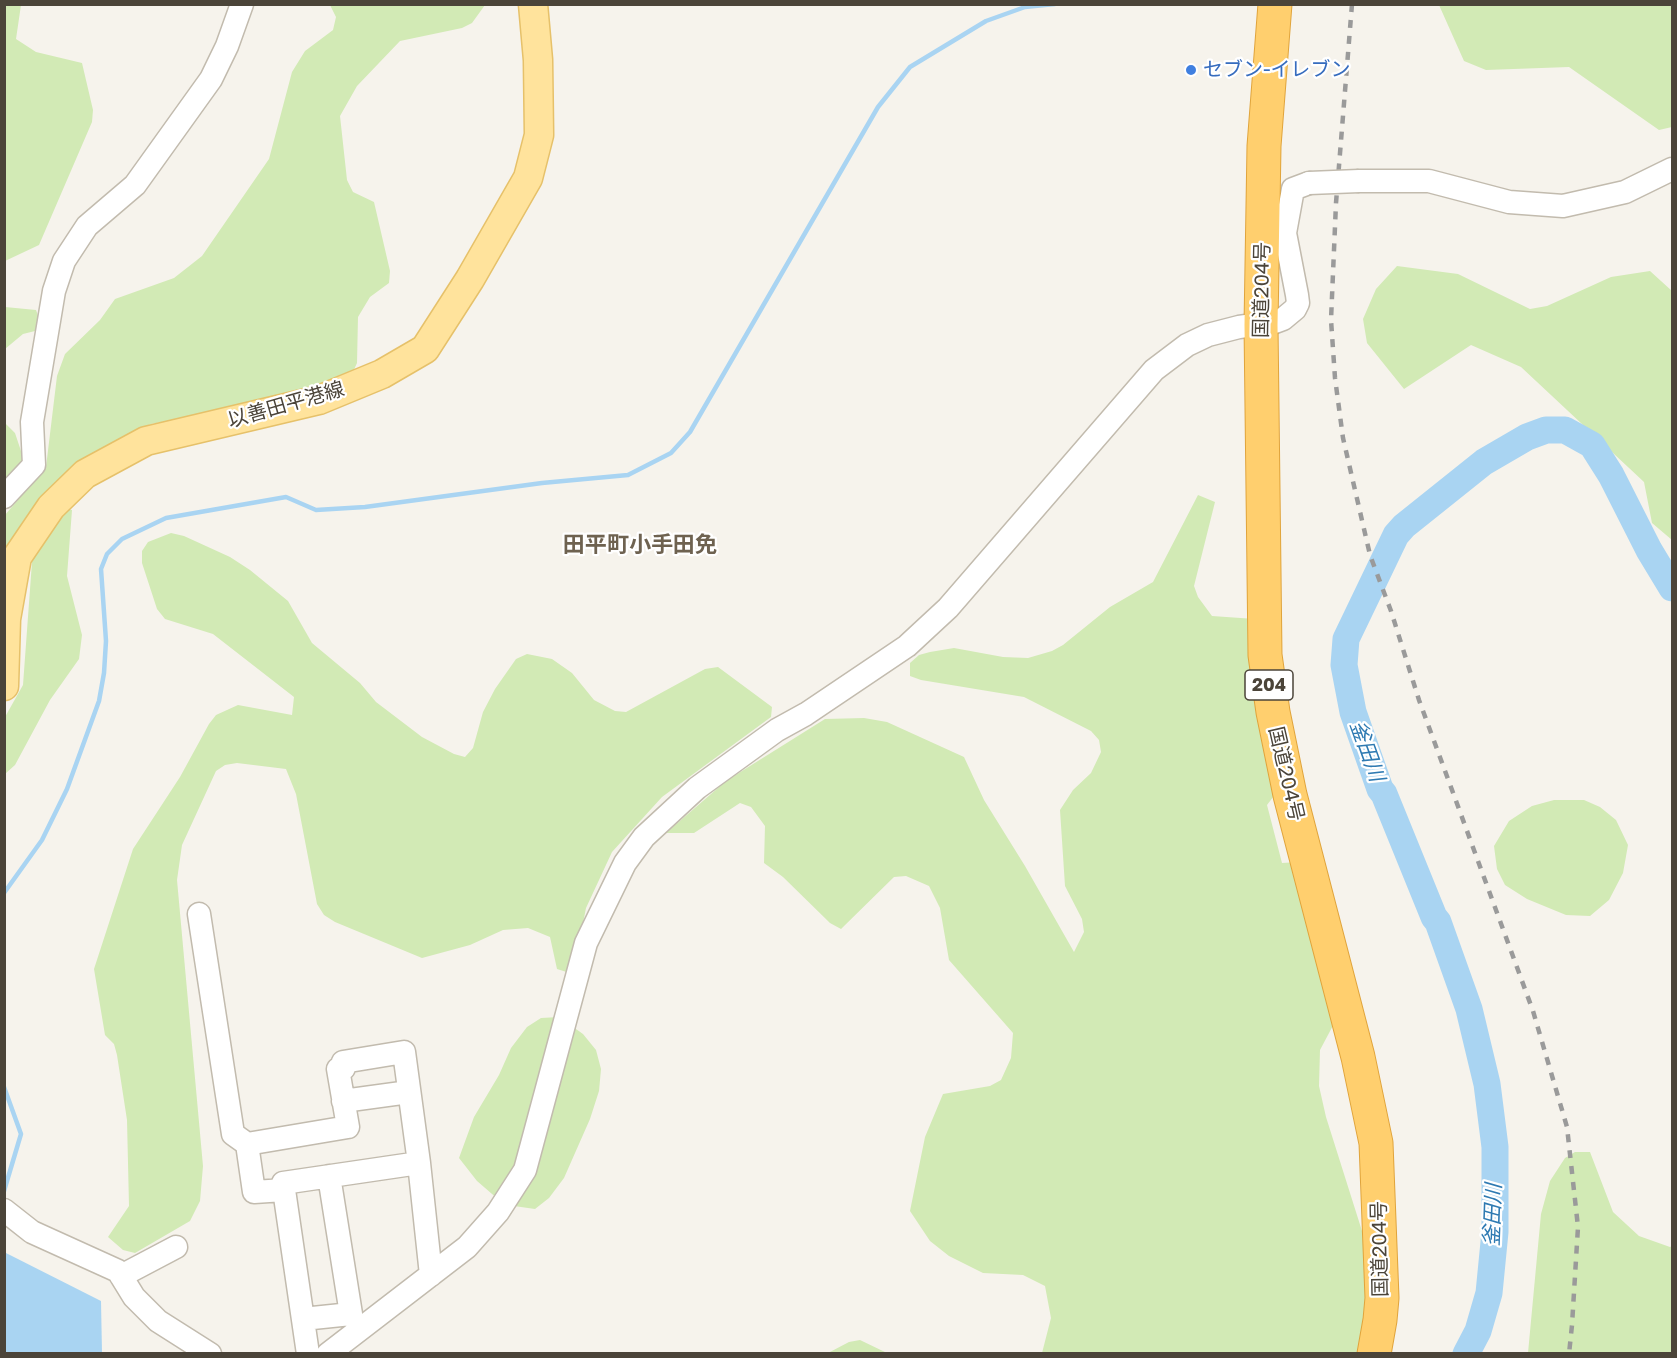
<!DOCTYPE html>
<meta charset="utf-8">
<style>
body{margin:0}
#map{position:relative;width:1677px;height:1358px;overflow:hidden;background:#f6f3ec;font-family:"Golos Text",sans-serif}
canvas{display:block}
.frame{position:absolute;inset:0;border:6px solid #4b4439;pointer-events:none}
</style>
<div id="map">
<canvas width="1677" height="1358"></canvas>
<div class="frame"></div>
</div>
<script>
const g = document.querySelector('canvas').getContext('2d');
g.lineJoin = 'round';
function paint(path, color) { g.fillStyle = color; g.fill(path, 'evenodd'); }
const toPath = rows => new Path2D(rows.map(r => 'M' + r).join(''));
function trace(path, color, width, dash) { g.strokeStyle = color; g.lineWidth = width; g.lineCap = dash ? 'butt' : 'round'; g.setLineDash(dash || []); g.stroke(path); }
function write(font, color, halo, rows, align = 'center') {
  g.font = font + ' "Golos Text","Noto Sans JP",sans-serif'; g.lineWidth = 4.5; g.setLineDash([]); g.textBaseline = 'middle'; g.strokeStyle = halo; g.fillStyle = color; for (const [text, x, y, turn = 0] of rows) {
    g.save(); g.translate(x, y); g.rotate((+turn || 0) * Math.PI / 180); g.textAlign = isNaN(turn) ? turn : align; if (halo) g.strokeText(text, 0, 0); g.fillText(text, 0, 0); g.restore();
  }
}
const green = toPath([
 [5,4,21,5,16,39,36,52,82,63,93,110,92,122,39,245,5,261],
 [330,5,485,5,472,23,462,28,400,41,357,86,340,116,347,180,353,192,374,202,390,271,389,283,370,297,358,317,357,363,352,374,243,407,151,424,77,463,5,576,5,515,46,467,57,376,65,354,100,320,115,299,174,278,202,256,269,159,292,72,305,51,333,30,336,17],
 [1439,5,1672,5,1672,127,1659,130,1569,67,1486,70,1464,61],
 [1397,266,1458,274,1530,309,1547,306,1611,277,1650,271,1672,291,1672,540,1652,523,1644,482,1521,367,1471,345,1404,389,1367,343,1363,319,1376,289],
 [5,307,36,310,40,321,35,331,23,334,5,349],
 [4,422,15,433,25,463,4,483],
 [1198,495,1215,502,1194,586,1198,597,1212,616,1255,619,1280,788,1267,805,1282,863,1298,862,1337,1018,1320,1050,1319,1086,1326,1117,1368,1250,1370,1262,1362,1353,1042,1353,1051,1318,1045,1286,1023,1275,983,1273,949,1256,930,1241,910,1211,925,1137,943,1094,990,1086,1001,1080,1011,1058,1013,1033,949,960,940,908,929,886,906,876,894,877,841,929,830,923,783,877,764,863,765,826,751,807,740,803,694,833,666,833,726,781,825,719,864,718,887,722,964,757,984,800,1025,866,1074,952,1084,932,1082,919,1065,886,1060,810,1073,790,1091,773,1101,752,1099,740,1091,731,1024,697,921,680,910,676,910,663,919,655,930,652,954,648,1003,657,1028,658,1052,651,1063,645,1110,607,1153,582],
 [64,508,72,510,67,576,82,635,79,659,50,700,15,765,5,774,5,717,23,685,32,562,42,541],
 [171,533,184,536,230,557,250,570,288,601,312,643,360,683,376,702,422,737,454,754,465,757,473,748,483,712,495,689,516,659,527,654,552,659,572,673,594,700,615,711,626,712,705,669,718,667,772,707,771,717,662,797,612,852,586,908,573,974,557,969,550,937,528,928,503,930,470,945,422,958,335,922,324,915,317,904,296,794,286,769,237,763,225,765,216,771,182,845,177,880,203,1166,200,1201,190,1221,135,1253,123,1250,108,1237,129,1206,127,1120,117,1055,114,1044,105,1035,94,969,133,849,180,777,209,724,216,715,238,705,292,715,294,697,213,634,165,619,157,609,142,563,142,551,148,542],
 [1554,800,1584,800,1600,807,1616,820,1628,845,1623,873,1609,900,1590,916,1566,915,1527,899,1505,885,1497,869,1494,846,1509,821,1532,806],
 [559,1017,583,1034,596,1050,601,1069,599,1091,590,1119,564,1178,549,1198,535,1209,514,1206,499,1200,477,1181,459,1158,474,1117,499,1075,511,1048,527,1027,541,1018],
 [1575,1152,1590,1152,1613,1212,1639,1236,1670,1247,1672,1246,1672,1353,1528,1353,1541,1214,1550,1181,1565,1158],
 [860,1340,887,1353,828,1353,849,1342]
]);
const water = toPath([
 [4,1252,101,1301,102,1353,5,1353]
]);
const stream = toPath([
 [4,893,42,840,67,789,99,701,104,673,106,641,101,569,107,554,122,539,166,518,286,497,316,510,365,507,542,483,628,475,671,453,690,432,878,107,910,67,986,21,1025,7,1055,4],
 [4,1087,21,1134,4,1191]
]);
const river = toPath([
 [1466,1354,1478,1331,1489,1293,1495,1232,1495,1147,1487,1084,1469,1009,1438,922,1434,917,1384,794,1380,789,1353,712,1344,665,1346,639,1396,535,1404,526,1484,462,1527,437,1546,430,1565,430,1592,445,1611,475,1649,550,1672,588]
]);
const minor = toPath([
 [1359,181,1429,181,1509,202,1563,206,1625,192,1672,169],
 [4,497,34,465,32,422,54,291,64,261,87,226,135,185,211,79,227,46,242,4],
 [199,914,233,1134,247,1144],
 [343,1101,409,1092],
 [284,1190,254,1192,247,1144,348,1127,338,1069,344,1068,343,1062,404,1052,419,1163],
 [4,1210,32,1232,118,1271,134,1297,158,1321,210,1354],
 [121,1276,176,1247],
 [303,1319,351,1314,329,1176],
 [308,1354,283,1183,419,1163,431,1275],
 [328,1354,467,1247,498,1212,525,1170,586,943,625,863,644,837,697,788,777,730,806,714,907,646,921,633,948,608,1154,370,1187,345,1208,335,1239,327,1275,322,1283,319,1295,309,1298,303,1297,295,1285,233,1293,189,1309,183]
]);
const major = toPath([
 [4,686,6,619,17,557,51,507,85,474,146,441,319,400,382,374,425,349,470,279,528,178,539,135,538,60,533,4]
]);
const highway = toPath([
 [1275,4,1264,146,1261,325,1265,655,1273,712,1290,795,1358,1057,1376,1143,1382,1298,1380,1320,1374,1354]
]);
const rail = toPath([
 [1352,4,1336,203,1331,320,1335,378,1343,438,1370,555,1391,611,1419,700,1533,1011,1567,1127,1578,1227,1572,1325,1569,1354]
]);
const minorBridge = toPath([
 [1309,183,1359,181]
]);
const markers = [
 [1191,70,6,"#3f7fe0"]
];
const shields = [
 [1269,685,48]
];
const shieldNames = [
 ["204",1269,685]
];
const shopNames = [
 ["セブン-イレブン",1203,70]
];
const streetNames = [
 ["国道204号",1262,290,-89],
 ["以善田平港線",286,405,-16],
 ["国道204号",1286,774,77],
 ["国道204号",1380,1249,-91]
];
const waterNames = [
 ["釜田川",1367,751,70],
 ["釜田川",1493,1215,-88]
];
const quarterNames = [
 ["田平町小手田免",640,545]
];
paint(green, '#d2eab5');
paint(water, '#a9d4f2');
trace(stream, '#a9d4f2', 4.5);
trace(river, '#a9d4f2', 27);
trace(minor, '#c2bbae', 25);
trace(major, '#e6c16a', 31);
trace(highway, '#e0a43c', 35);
trace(minor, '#fff', 22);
trace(major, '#ffe39c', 28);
trace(highway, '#ffcf6e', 33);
trace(rail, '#9a9a9a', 4.5, [8, 8]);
trace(minorBridge, '#c2bbae', 25, []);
trace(minorBridge, '#fff', 22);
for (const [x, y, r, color] of markers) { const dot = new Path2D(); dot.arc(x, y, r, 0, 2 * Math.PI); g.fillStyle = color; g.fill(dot); trace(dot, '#fff', 2); }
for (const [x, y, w] of shields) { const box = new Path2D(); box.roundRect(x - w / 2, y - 15, w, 30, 4.5); g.fillStyle = '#fff'; g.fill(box); trace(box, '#4b4439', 1.5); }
write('bold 18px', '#4b4439', null, shieldNames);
write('20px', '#366cbe', '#fff', shopNames, 'left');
write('20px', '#4b4439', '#fff', streetNames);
write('italic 21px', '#2e7ab2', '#fff', waterNames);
write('bold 22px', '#6e6250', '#fff', quarterNames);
</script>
